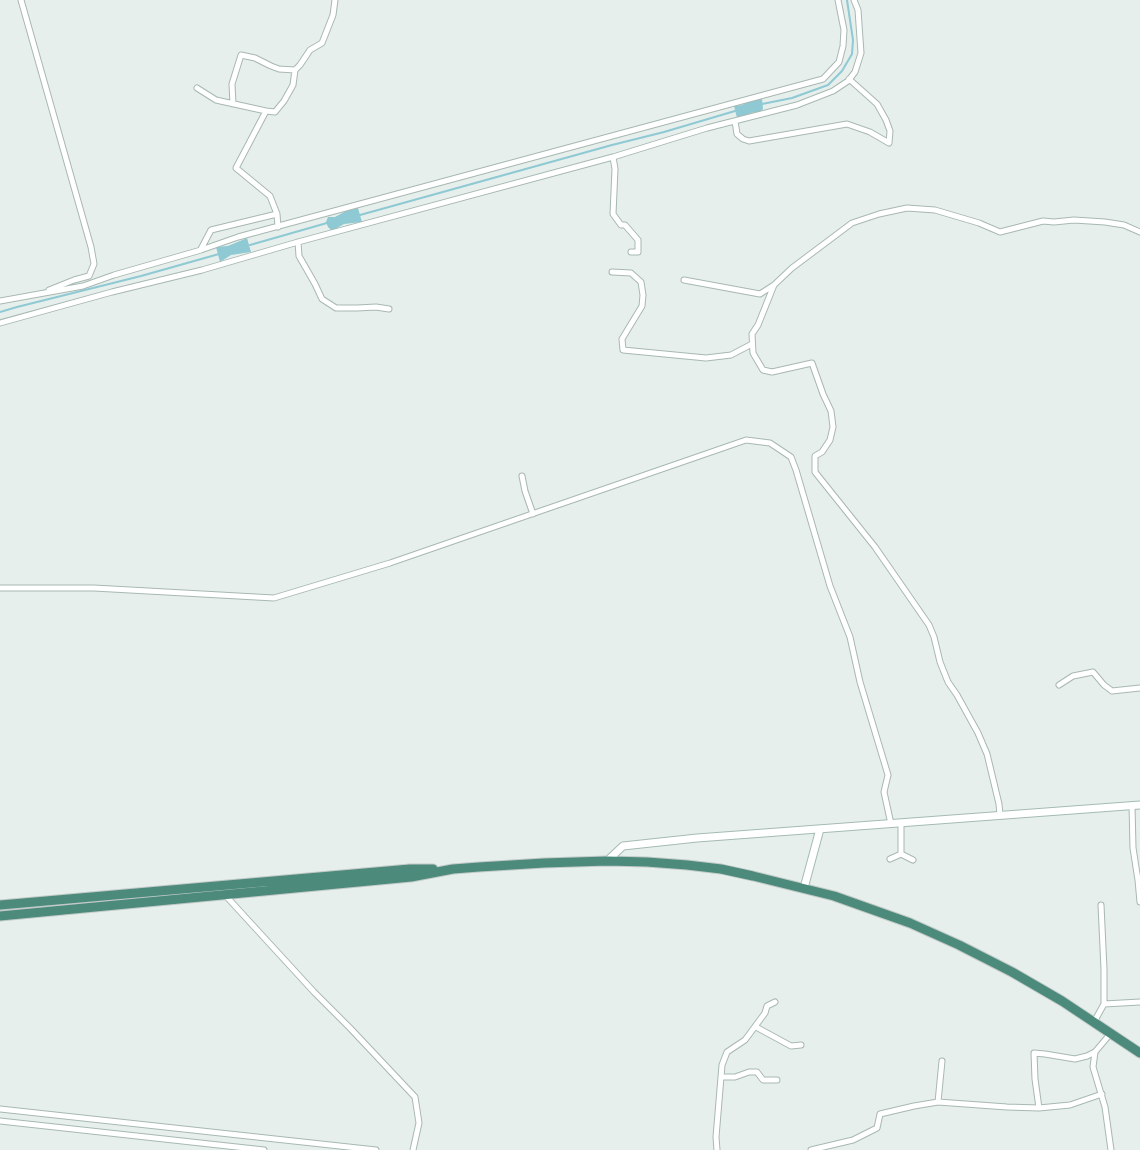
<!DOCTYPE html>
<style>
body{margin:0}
canvas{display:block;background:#e6efeb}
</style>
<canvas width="1140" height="1150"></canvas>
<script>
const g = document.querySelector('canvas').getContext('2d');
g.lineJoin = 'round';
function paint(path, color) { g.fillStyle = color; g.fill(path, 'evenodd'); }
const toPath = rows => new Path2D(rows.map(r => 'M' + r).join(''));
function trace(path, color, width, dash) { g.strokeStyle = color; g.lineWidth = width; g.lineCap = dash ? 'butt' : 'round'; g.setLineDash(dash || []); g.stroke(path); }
const water = toPath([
 [762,99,763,109,760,112,750,113,749,116,737,118,734,106,742,105,750,100],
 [358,208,362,222,344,224,332,231,328,227,326,222,328,217,335,217,346,211],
 [247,238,251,252,231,255,220,262,216,247,228,246]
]);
const stream = toPath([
 [762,104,792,98,828,85,842,71,852,54,853,40,847,0],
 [360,215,612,145,664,132,735,111],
 [250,245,327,223],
 [0,312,17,307,141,276,219,254]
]);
const minor = toPath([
 [21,0,91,247,94,264,89,276,74,280,49,290],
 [197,88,216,100,266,111],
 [233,104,232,84,241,55,255,58,271,66,279,69,295,70],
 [735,121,737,134,743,139,749,141,847,124,870,132,889,143,890,131,886,120,877,104,849,79],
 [613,157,615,169,613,214,621,225,625,225,638,240,638,252,631,252],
 [278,227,277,214,270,196,236,168,266,111,275,112,284,101,293,85,295,70,300,65,310,50,322,43,333,15,335,0],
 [298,242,299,256,315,284,322,299,336,308,357,308,376,307,389,309],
 [201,249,211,230,277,214],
 [612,272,631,273,641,282,643,295,642,306,622,339,623,350,706,358,731,355,752,344],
 [684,280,760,294,774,285],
 [0,301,83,286,114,275,201,250,238,237,823,79,839,62,843,46,844,30,838,0],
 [0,323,112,292,202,270,298,242,613,157,707,128,797,105,833,91,848,81,855,72,861,53,858,10,854,0],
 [522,476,525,491,533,514],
 [0,588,94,588,274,598,390,563,746,440,770,443,791,457,796,470,830,586,850,637,860,682,888,775,884,792,891,824],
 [1059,685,1073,676,1093,672,1104,685,1112,691,1140,688],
 [1132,805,1133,848,1138,880,1140,902],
 [1000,815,999,804,987,754,978,733,957,695,948,682,940,662,934,637,929,625,875,547,815,472,815,456,822,452,830,440,833,427,831,411,823,394,812,363,772,372,763,370,753,353,752,334,758,325,774,285,792,268,852,223,879,214,907,208,935,210,979,223,1000,232,1043,221,1054,222,1074,220,1105,222,1124,225,1140,232],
 [901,854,913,860],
 [890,859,901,854,901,823],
 [225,895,314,992,350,1028,415,1097,419,1123,413,1150],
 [1104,1004,1140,1002],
 [1094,1022,1104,1004,1104,969,1101,905],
 [756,1027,791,1046,801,1045],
 [1111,1033,1095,1052,1093,1067,1105,1107,1111,1150],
 [942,1061,938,1102,1007,1107,1039,1108,1070,1105,1102,1094],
 [722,1077,735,1077,749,1072,757,1072,763,1080,777,1080],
 [1039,1108,1035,1079,1034,1053,1045,1054,1075,1059,1087,1056,1095,1052],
 [0,1109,376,1150],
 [0,1121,264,1150],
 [717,1150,716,1137,722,1065,727,1052,745,1040,765,1013,767,1006,775,1002],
 [811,1150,853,1140,877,1128,880,1114,914,1106,938,1102]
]);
const secondary = toPath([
 [607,861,623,846,697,838,1140,805],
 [804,888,820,829]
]);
const trunk = toPath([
 [0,905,410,869,433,869],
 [0,916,411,877,453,869,479,867,544,863,607,861,647,862,687,865,721,869,753,876,834,896,910,923,959,945,1012,972,1062,1001,1140,1053]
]);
paint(water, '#8ec9d4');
trace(stream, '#8ec9d4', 2);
trace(minor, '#a8b8b2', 7);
trace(secondary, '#a4bbb3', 9);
trace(trunk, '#c2cac8', 11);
trace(minor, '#fff', 5);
trace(secondary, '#fff', 7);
trace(trunk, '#4c8a7c', 9);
</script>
